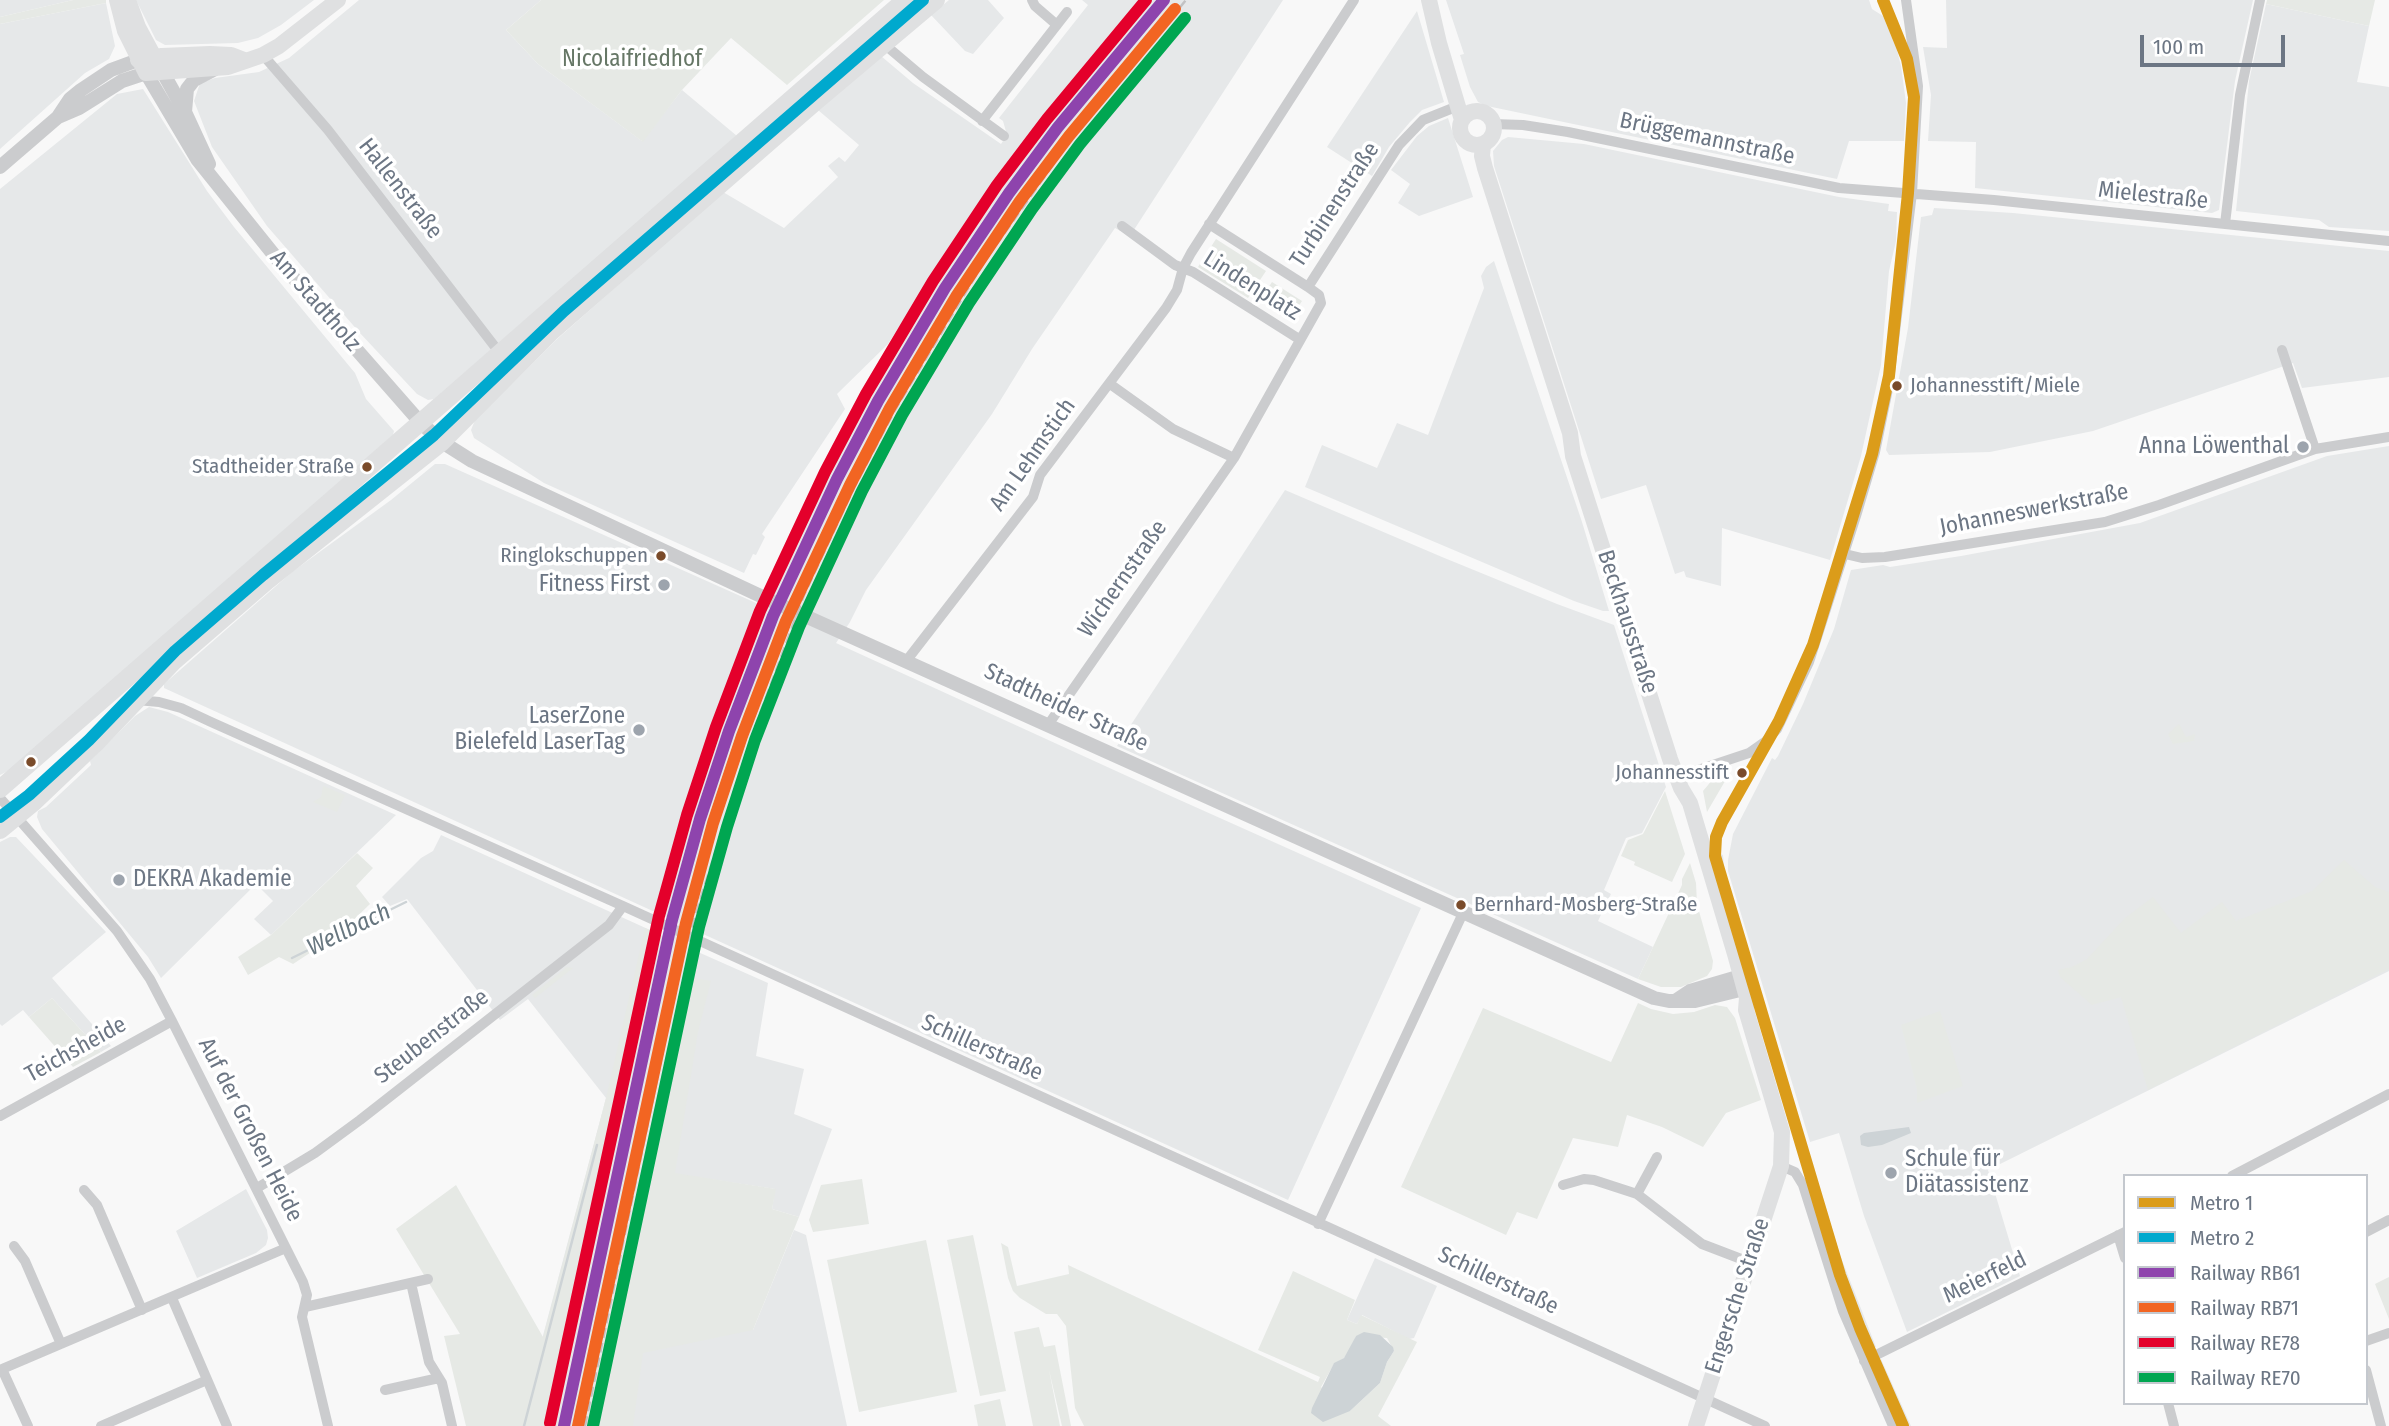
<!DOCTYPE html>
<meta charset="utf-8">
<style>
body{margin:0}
#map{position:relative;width:2389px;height:1426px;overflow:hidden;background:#f8f8f8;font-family:"Fira Sans Condensed",sans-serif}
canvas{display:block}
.legend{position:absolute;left:2123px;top:1174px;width:245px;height:231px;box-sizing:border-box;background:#fff;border:2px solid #c4c8ce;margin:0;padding:9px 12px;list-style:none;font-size:21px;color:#6c7684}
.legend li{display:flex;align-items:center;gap:14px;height:35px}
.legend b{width:35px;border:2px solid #c4c8ce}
.scale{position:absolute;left:2140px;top:35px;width:145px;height:32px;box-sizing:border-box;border:4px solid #6c7684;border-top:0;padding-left:9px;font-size:21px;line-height:24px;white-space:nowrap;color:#6c7684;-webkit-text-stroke:5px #fff;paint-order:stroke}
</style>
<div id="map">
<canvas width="2389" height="1426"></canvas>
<ul class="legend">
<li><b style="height:9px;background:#db9c1a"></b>Metro 1</li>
<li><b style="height:9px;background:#00a9ce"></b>Metro 2</li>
<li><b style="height:9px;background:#8e44ad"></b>Railway RB61</li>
<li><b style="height:9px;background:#f26522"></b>Railway RB71</li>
<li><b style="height:9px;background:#e4002b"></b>Railway RE78</li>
<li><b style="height:9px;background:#00a651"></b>Railway RE70</li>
</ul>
<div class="scale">100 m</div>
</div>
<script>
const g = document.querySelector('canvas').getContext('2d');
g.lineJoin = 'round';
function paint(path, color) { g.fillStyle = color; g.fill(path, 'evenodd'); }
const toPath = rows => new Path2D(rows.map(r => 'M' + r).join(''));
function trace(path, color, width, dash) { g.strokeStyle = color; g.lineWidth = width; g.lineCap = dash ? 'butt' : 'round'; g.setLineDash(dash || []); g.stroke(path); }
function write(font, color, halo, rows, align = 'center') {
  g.font = font + ' "Fira Sans Condensed",sans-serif'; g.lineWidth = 7; g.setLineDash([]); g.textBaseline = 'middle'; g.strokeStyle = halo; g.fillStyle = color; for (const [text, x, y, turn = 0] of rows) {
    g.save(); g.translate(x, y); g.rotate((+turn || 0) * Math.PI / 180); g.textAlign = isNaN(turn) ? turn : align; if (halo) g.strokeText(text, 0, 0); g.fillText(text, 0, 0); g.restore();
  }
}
const built = toPath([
 [0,0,73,0,0,17],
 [136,0,314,0,281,25,258,38,238,43,165,45,156,40],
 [359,0,541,0,506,30,538,64,642,141,682,90,737,136,434,399,428,400,417,394,359,332,267,226,212,147,194,101,200,83,215,78,259,72,289,58],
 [949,0,988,0,1004,18,973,54,965,51,931,15],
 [1082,0,1283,0,1130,236,1115,228,1032,349,992,414,866,590,850,622,836,643,1173,797,1421,908,1288,1200,703,934,698,952,768,983,756,1056,804,1069,794,1114,832,1129,799,1217,772,1209,775,1189,683,1175,753,1330,794,1230,806,1235,847,1426,519,1426,606,1098,528,999,500,1020,407,899,390,906,382,897,421,858,433,851,441,835,672,940,679,923,164,688,164,684,292,572,391,500,435,464,445,464,765,607,775,586,783,555,867,395,928,293,922,291,888,344,837,394,845,409,762,534,765,537,756,555,753,554,744,573,544,483,474,438,471,430,475,420,556,340,723,192,784,228,838,177,828,166,839,157,845,162,859,145,818,110,881,56,913,83,1001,144,1007,135,1003,121,999,118,1088,5],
 [1446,0,1869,0,1872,9,1883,16,1897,50,1901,66,1906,103,1904,141,1849,141,1837,179,1487,106,1478,102,1470,87,1460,55,1464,54],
 [1946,0,2253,0,2235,81,2219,210,2212,213,1975,188,1976,142,1928,141,1931,95,1923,47,1947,48],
 [106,3,115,46,109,59,85,73,0,149,0,24],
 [2266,4,2369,26,2357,82,2389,87,2389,231,2329,227,2319,220,2236,211,2249,81],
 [1417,11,1444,102,1422,110,1410,122,1389,147,1372,176,1327,147],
 [143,89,207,191,234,227,355,373,366,399,394,431,393,435,8,771,0,775,0,189,117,94],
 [1448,118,1473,197,1419,216,1398,203,1410,184,1391,170,1417,136,1429,126],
 [1508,137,1584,144,1839,197,1889,204,1888,211,1897,212,1896,241,1889,271,1881,365,1861,456,1830,560,1722,528,1721,586,1686,577,1684,571,1675,574,1646,485,1601,499,1494,166,1493,151,1502,140],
 [1934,208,2013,213,2389,251,2389,377,2302,388,2293,363,2093,431,1990,452,1889,455,1886,450,1908,328,1921,217,1932,215],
 [1494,261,1582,522,1609,611,1603,611,1574,601,1305,487,1322,445,1377,468,1397,423,1428,435,1484,288,1481,276,1486,267],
 [2389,446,2389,971,1988,1170,2020,1276,1907,1332,1864,1216,1839,1133,1810,1142,1728,871,1728,860,1733,834,1772,758,1775,760,1778,756,1803,704,1834,629,1851,570,1883,565,1890,567,1961,556,2140,523,2327,456],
 [1285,490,1442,557,1557,604,1614,625,1666,787,1642,833,1626,838,1604,890,1611,894,1598,921,1653,947,1638,979,1117,746],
 [149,707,168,712,396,815,271,935,254,919,273,901,256,884,161,978,148,957,42,829,37,817,38,811,46,807,91,765,90,761,135,716],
 [10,837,16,837,106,932,52,978,111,1046,101,1052,52,998,29,1017,23,1010,2,1026,0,1024,0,842],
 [1712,850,1723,855,1725,876,1840,1255,1876,1347,1863,1344,1843,1294,1814,1204,1787,1105,1715,868],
 [246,1189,267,1230,268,1238,266,1245,256,1253,197,1278,176,1231],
 [1375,1258,1437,1286,1414,1338,1409,1339,1362,1315,1357,1324,1347,1320],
 [1881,1359,1911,1426,1899,1426,1885,1394,1876,1373]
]);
const green = toPath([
 [73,0,106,0,106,3,0,24,0,17],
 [541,0,884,0,787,85,731,38,682,90,643,142,538,64,506,30],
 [2267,0,2375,0,2369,26,2266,4],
 [1216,239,1266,271,1248,298,1198,267],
 [1272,282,1302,301,1292,316,1262,297],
 [2179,724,2186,737,2195,734,2194,741,2173,744,2168,734],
 [1727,773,1728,776,1707,812,1703,791,1713,779],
 [323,786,345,795,337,812,313,802,321,797],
 [1665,791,1685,854,1672,882,1634,865,1635,862,1621,856,1628,840,1643,834],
 [357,853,373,868,356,886,370,904,339,934,293,964,279,957,248,975,238,957,271,935],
 [2344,860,2375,887,2389,892,2389,969,2148,1090,2121,997,2092,1005,2060,977,2058,970,2072,967,2087,959,2125,918,2153,897,2181,933,2222,902,2236,921,2312,891],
 [1690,863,1696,883,1697,904,1713,961,1712,969,1707,976,1681,987,1661,987,1638,979,1682,885,1682,879],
 [645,928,656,932,627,1061,553,1426,466,1426,444,1336,460,1334,396,1229,456,1185,543,1337,606,1098],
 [567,967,573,968,535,998,532,995],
 [689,977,711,981,698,1032,675,1173,776,1189,772,1209,799,1217,753,1330,643,1353,633,1426,598,1426],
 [52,998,101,1052,73,1067,29,1017],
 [1638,1003,1651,1009,1673,1014,1694,1012,1715,1005,1727,1007,1735,1018,1761,1100,1726,1113,1703,1147,1662,1127,1627,1115,1618,1147,1573,1138,1537,1219,1517,1212,1506,1235,1401,1187,1483,1008,1611,1062],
 [1940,1011,1963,1086,1917,1103,1917,1089,1901,1025],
 [862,1179,869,1224,813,1232,809,1220,821,1185],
 [973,1235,1006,1391,980,1396,947,1240],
 [926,1240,957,1392,859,1412,827,1260],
 [1001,1243,1008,1247,1017,1286,1069,1274,1068,1265,1318,1382,1320,1377,1258,1350,1293,1271,1355,1300,1347,1320,1357,1324,1361,1315,1417,1342,1378,1416,1391,1426,1084,1426,1075,1408,1066,1326,1057,1314,1046,1314,1020,1298,1013,1291,1008,1278],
 [1356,1336,1387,1338,1394,1351,1387,1362,1380,1383,1350,1411,1321,1387,1334,1364,1344,1358,1350,1351],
 [2389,1277,2389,1319,2375,1284],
 [1039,1327,1044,1347,1055,1345,1071,1426,1062,1426,1049,1370,1060,1426,1033,1426,1014,1332],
 [1000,1399,1006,1426,978,1426,974,1405]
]);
const water = toPath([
 [1909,1127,1911,1133,1882,1145,1868,1147,1861,1145,1860,1136,1864,1133],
 [1364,1332,1380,1335,1393,1347,1394,1351,1387,1362,1380,1383,1350,1411,1323,1422,1311,1413,1312,1408,1334,1363,1344,1358,1356,1336]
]);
const stream = toPath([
 [292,958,406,902],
 [524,1426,597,1145]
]);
const minor = toPath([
 [1032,0,1035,6,1057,25],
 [884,44,923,77,1004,136],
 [263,55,328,130,499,352],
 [982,121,1067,12],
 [1493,124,1523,125,1568,132,1839,188,1994,200,2389,241],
 [1209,224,1308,287],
 [2225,224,2240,95,2260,0],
 [1122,226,1175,265,1193,272,1299,339],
 [2282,350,2315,449],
 [1110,384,1173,429,1234,458],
 [1845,554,1862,558,1885,557,2105,522,2159,505,2315,449,2389,437],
 [907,660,1033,497,1040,475,1166,308,1177,290,1183,268,1191,253,1354,0],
 [137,700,159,702,181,708,211,722,623,906,1765,1426],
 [1048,725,1234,458,1321,303,1319,295,1308,287,1399,145,1423,120,1458,106],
 [1677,777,1749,753,1766,741,1777,729,1809,662,1856,516,1875,452,1888,389,1912,193,1918,86,1906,0],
 [0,798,117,931,150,979,172,1021,303,1282,307,1295,302,1317,328,1426],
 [0,1116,172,1021],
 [1781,1166,1795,1172,1803,1185,1843,1311,1893,1426],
 [2232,1176,2389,1094],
 [1563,1185,1584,1179,1594,1180,1637,1194,1702,1244,1749,1262],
 [257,1188,315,1153,360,1120,609,925,623,906],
 [84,1190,97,1205,142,1310],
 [1637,1194,1657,1157],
 [1318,1224,1463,913],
 [2366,1232,2389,1220],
 [2118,1235,2125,1258],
 [14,1246,25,1261,61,1344],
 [411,1283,429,1362,442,1383,452,1426],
 [172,1298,227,1426],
 [305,1307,428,1279],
 [2366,1341,2389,1333],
 [1864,1361,2125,1232],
 [2,1369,28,1426],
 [0,1370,286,1248],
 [2366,1370,2381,1426],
 [385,1390,439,1378],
 [2168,1403,2174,1426],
 [101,1426,207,1380]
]);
const tertiary = toPath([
 [162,71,185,112,209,164],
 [185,112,187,89,194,80,215,69],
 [58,117,79,108,122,81,146,73,197,159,278,260,420,422,442,442,472,461,765,598,1654,998,1669,1001,1695,1001,1744,989],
 [0,167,58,117,70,99,81,90,111,70,138,60],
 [1675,1001,1690,991,1741,976]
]);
const secondary = toPath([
 [117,0,125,31,146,73,228,67,263,55,279,46,338,0],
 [128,0,138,27,159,66],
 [1429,0,1439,43,1462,120],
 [138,60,162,56,210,54,231,55,244,60],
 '1460 128a17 17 0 1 1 34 0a17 17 0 1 1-34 0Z',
 [1483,144,1482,156,1485,168,1570,433,1573,456,1670,759,1681,788,1690,803,1735,954,1747,998,1746,1010,1782,1132,1781,1166,1696,1426]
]);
const primary = toPath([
 [0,789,905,0],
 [0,830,34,802,96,743,173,662,267,581,442,442,551,332,814,103,936,0]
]);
const rail = toPath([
 [585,1426,683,954,754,730,804,595,854,488,895,410,984,262,1072,138,1186,0]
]);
const rail1 = toPath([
 [564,1426,672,920,700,819,729,731,773,616,837,479,878,401,945,288,1009,193,1058,127,1164,0]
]);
const rail2 = toPath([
 [578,1426,686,923,713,823,742,736,786,621,850,485,890,408,957,295,1020,201,1069,136,1175,9]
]);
const rail3 = toPath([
 [550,1423,659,916,687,815,716,727,760,611,825,472,866,394,933,281,997,185,1047,119,1146,0]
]);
const rail4 = toPath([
 [593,1426,699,927,727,827,755,740,799,627,862,491,902,415,969,303,1032,209,1080,144,1185,18]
]);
const metro1 = toPath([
 [1883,0,1907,59,1914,97,1908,193,1889,376,1872,454,1813,645,1779,721,1722,822,1716,837,1715,856,1840,1275,1860,1328,1903,1426]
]);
const metro2 = toPath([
 [0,817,29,795,89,740,175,651,263,575,434,435,564,311,923,0]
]);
const markers = [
 [1897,386,6,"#7a4b2a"],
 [2303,447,7,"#9da4ad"],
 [367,467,6,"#7a4b2a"],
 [661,556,6,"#7a4b2a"],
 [664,585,7,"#9da4ad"],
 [639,730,7,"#9da4ad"],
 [31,762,6,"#7a4b2a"],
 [1742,773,6,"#7a4b2a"],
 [119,880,7,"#9da4ad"],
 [1461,905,6,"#7a4b2a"],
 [1891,1173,7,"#9da4ad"]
];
const busNames = [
 ["Johannesstift/Miele",1910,386,"left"],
 ["Stadtheider Straße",354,467],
 ["Ringlokschuppen",648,556],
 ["Johannesstift",1729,773],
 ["Bernhard-Mosberg-Straße",1474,905,"left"]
];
const parkNames = [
 ["Nicolaifriedhof",632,60]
];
const streetNames = [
 ["Brüggemannstraße",1707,139,12],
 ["Hallenstraße",400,189,52],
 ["Mielestraße",2153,196,6],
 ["Turbinenstraße",1335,205,-57],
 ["Lindenplatz",1252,286,32],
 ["Am Stadtholz",315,301,49],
 ["Am Lehmstich",1033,455,-55],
 ["Johanneswerkstraße",2034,510,-11],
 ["Wichernstraße",1123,579,-55],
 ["Beckhausstraße",1627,622,72],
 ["Stadtheider Straße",1066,708,25],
 ["Steubenstraße",432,1037,-38],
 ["Schillerstraße",982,1048,24],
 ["Teichsheide",76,1050,-29],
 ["Auf der Großen Heide",250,1130,63],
 ["Meierfeld",1985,1278,-26],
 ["Schillerstraße",1498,1281,25],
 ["Engersche Straße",1738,1296,-72]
];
const poiNames = [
 ["Anna Löwenthal",2289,447],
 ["Fitness First",650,585],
 ["LaserZone",625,717],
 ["Bielefeld LaserTag",625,743],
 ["DEKRA Akademie",133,880,"left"],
 ["Schule für",1905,1160,"left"],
 ["Diätassistenz",1905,1186,"left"]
];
const waterNames = [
 ["Wellbach",349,930,-26]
];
paint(built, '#e6e8e9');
paint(green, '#e6e9e5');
paint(water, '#cdd3d6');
trace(stream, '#cdd3d6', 2.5);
trace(minor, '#cbccce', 10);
trace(tertiary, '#cbccce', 14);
trace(secondary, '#dfe0e1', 16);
trace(primary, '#dfe0e1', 18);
trace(rail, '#c2c2c3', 2.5, [10, 5]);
trace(rail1, '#8e44ad', 12);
trace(rail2, '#f26522', 12);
trace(rail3, '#e4002b', 12);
trace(rail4, '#00a651', 12);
trace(metro1, '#db9c1a', 12);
trace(metro2, '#00a9ce', 12);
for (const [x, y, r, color] of markers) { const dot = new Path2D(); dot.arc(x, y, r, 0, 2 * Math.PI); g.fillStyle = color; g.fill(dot); trace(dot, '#fff', 2.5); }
write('21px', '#6c7684', '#fff', busNames, 'right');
write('23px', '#676', '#fff', parkNames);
write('23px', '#6c7684', '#fff', streetNames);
write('23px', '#6c7684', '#fff', poiNames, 'right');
write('italic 24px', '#67767f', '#fff', waterNames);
</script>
